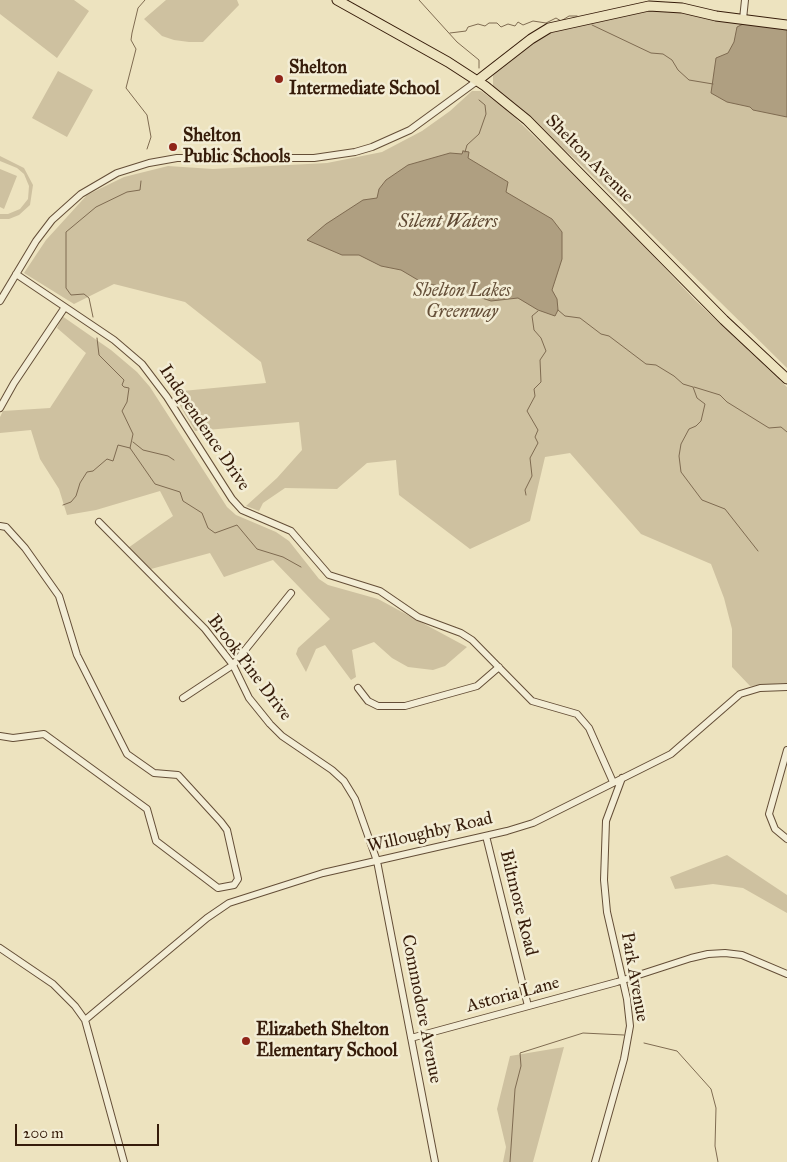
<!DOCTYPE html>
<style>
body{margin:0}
#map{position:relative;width:787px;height:1162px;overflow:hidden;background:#ede3bf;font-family:"IM FELL Great Primer",serif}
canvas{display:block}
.scale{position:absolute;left:15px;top:1124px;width:144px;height:22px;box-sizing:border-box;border:2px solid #361c0a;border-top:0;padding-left:6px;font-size:15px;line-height:18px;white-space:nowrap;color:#361c0a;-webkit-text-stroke:4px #f3edd5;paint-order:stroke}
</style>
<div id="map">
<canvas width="787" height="1162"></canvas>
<div class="scale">200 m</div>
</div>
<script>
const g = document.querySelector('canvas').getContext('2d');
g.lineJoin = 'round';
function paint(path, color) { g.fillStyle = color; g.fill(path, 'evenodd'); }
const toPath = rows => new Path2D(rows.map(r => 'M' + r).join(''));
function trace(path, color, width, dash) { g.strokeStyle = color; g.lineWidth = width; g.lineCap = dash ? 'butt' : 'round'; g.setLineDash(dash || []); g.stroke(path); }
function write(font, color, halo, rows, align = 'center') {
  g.font = font + ' "IM FELL Great Primer",serif'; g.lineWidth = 5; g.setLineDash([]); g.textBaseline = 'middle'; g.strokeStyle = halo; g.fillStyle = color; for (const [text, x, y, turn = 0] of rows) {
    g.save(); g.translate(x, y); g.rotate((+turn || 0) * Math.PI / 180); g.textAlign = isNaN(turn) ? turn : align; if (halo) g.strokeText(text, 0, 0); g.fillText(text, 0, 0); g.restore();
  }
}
const green = toPath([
 [0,0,74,0,89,11,57,58,0,14],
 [166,0,237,0,239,5,203,42,189,42,174,40,162,36,144,19],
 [650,9,663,9,787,27,787,368,577,161,493,86,493,74,531,43,554,30],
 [58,71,93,90,67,137,32,118],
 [472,91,481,91,506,109,601,201,695,300,787,387,787,683,750,686,732,667,732,629,724,598,711,564,641,534,570,453,545,457,530,521,470,549,399,495,396,460,367,463,337,489,285,488,263,503,259,511,246,506,277,478,302,450,299,422,195,431,172,392,266,383,261,362,185,302,114,284,74,304,24,273,46,240,87,195,124,177,168,166,213,169,327,163,382,152,422,131,450,111],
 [0,156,24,168,33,185,30,205,19,215,9,219,0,219,0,214,8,214,20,209,28,199,29,186,24,174,17,168,0,161],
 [0,169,17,176,4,209,0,207],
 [62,316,111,350,137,372,150,387,227,507,236,515,276,532,289,541,319,579,328,585,378,599,467,647,445,666,433,670,408,667,392,658,374,642,352,650,356,677,351,680,325,645,316,649,306,672,296,654,298,648,330,619,273,560,224,577,210,553,151,569,128,548,173,516,160,491,96,510,67,515,59,489,40,459,31,430,0,433,0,417,3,411,50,408,86,353,57,328],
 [727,855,787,895,787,913,743,888,713,884,675,889,670,877],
 [564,1047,533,1162,503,1162,506,1147,497,1109,510,1056]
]);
const water = toPath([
 [745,23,787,29,787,117,753,110,750,107,727,102,711,93,716,58,728,53,734,42,737,27,745,23],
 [463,151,469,152,468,158,508,182,506,192,552,219,562,232,562,259,552,290,557,299,558,310,555,316,538,310,518,298,491,301,451,288,423,283,401,270,381,266,359,255,342,255,307,240,326,224,363,200,377,198,379,189,386,180,408,165,450,153,462,154,463,151]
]);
const stream = toPath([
 [145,0,138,8,132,33,131,40,136,49,126,88,147,115,151,137,147,149],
 [419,0,457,42,479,60,479,68],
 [592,25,651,53,663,54,672,60,678,70,689,80,713,84],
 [450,33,466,31,468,27,478,24,485,26,489,23,497,23,501,27,508,24,515,26,518,22,523,25,533,21,546,23,556,18,561,21,569,16,577,16],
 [465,152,467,145,479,134,486,114,485,105,479,100],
 [558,310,565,316,580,318,601,334,609,336,646,364,656,365,674,376,683,384,693,387,697,398,705,404,701,421,696,426,689,429,681,444,679,456,681,472,702,500,725,509,758,551],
 [93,317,89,298,84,294,71,295,66,288,66,232,96,207,127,192,140,190,141,181],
 [97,338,99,355,124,380,122,385,124,387,129,388,127,402,122,411,133,434,130,448,155,484,180,492,183,501,202,513,208,528,215,533,237,525,257,549,283,557,301,567],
 [694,387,720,395,727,402,769,428,781,427,787,432],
 [133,442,143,450,168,456,174,460],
 [526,495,525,490,532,476,530,458,538,443,535,437,538,430,527,411,535,396,534,389,541,382,540,360,546,351,541,338,534,330,532,316,538,311],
 [63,505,71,502,76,496,80,483,87,472,93,471,107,459,113,461,118,445,130,448],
 [644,1043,677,1051,711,1089,716,1108,715,1146,718,1162],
 [510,1162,515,1089,521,1066,520,1053,583,1033,624,1035]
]);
const minor = toPath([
 [743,19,745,0],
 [16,274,114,340,142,364,167,397,232,499,242,510,291,531,329,575,380,591,418,617,461,633,472,640,532,701,577,714,589,728,613,782],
 [0,301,36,241,52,220,81,194,117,173,149,163,177,158,314,158,355,152,372,147,410,130,477,81],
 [0,408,14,383,65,307],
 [99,522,205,629,233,665,249,698,270,724,282,736,332,770,344,781,355,799,377,861,435,1162],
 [0,526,6,527,25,548,59,596,77,655,127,754,154,773,178,775,221,822,227,830,238,879,234,885,218,888,156,841,147,809,44,734,13,738,0,736],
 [358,688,368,701,378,706,405,706,477,686,499,667],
 [183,698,233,665,291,593],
 [787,750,769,814,775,829,787,839],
 [486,836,528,1006],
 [0,948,53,984,75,1006,85,1020,124,1162],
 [85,1020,207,918,229,903,323,873,507,831,533,823,671,754,740,694,760,688,787,687],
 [411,1038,617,982,691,958,708,954,725,953,742,955,787,974],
 [595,1162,624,1059,630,1026,627,999,607,912,604,880,606,821,622,778]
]);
const major = toPath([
 [337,0,448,62,485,86,527,120,724,320,787,379],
 [477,81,531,39,549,28,649,6,682,8,716,16,787,25]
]);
const markers = [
 [279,79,5,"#8f2418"],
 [173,147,5,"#8f2418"],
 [246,1041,5,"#8f2418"]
];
const poiNames = [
 ["Shelton",289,69],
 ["Intermediate School",289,90],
 ["Shelton",183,137],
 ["Public Schools",183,158],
 ["Elizabeth Shelton",256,1031],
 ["Elementary School",256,1052]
];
const streetNames = [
 ["Shelton Avenue",589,159,45],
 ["Independence Drive",204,428,56],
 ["Brook Pine Drive",249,668,53],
 ["Willoughby Road",430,833,-13],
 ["Biltmore Road",518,903,76],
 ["Park Avenue",634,977,80],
 ["Astoria Lane",513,995,-15],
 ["Commodore Avenue",421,1009,79]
];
const parkNames = [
 ["Shelton Lakes",462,292],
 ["Greenway",462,313]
];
const waterNames = [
 ["Silent Waters",448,222]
];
paint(green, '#cec1a0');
paint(water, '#af9f81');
trace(water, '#7f6b51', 1);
trace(stream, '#7f6b51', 1);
trace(minor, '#644e37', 8);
trace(major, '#361c0a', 11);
trace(minor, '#f3edd5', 6);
trace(major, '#ede3bf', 9);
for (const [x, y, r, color] of markers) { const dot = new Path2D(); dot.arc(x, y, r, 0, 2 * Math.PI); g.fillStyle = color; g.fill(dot); trace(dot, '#f3edd5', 2); }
write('bold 18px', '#361c0a', '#f3edd5', poiNames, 'left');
write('18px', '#361c0a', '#f3edd5', streetNames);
write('italic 18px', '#644e37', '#f3edd5', parkNames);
write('italic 19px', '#604a34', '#f3edd5', waterNames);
</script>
